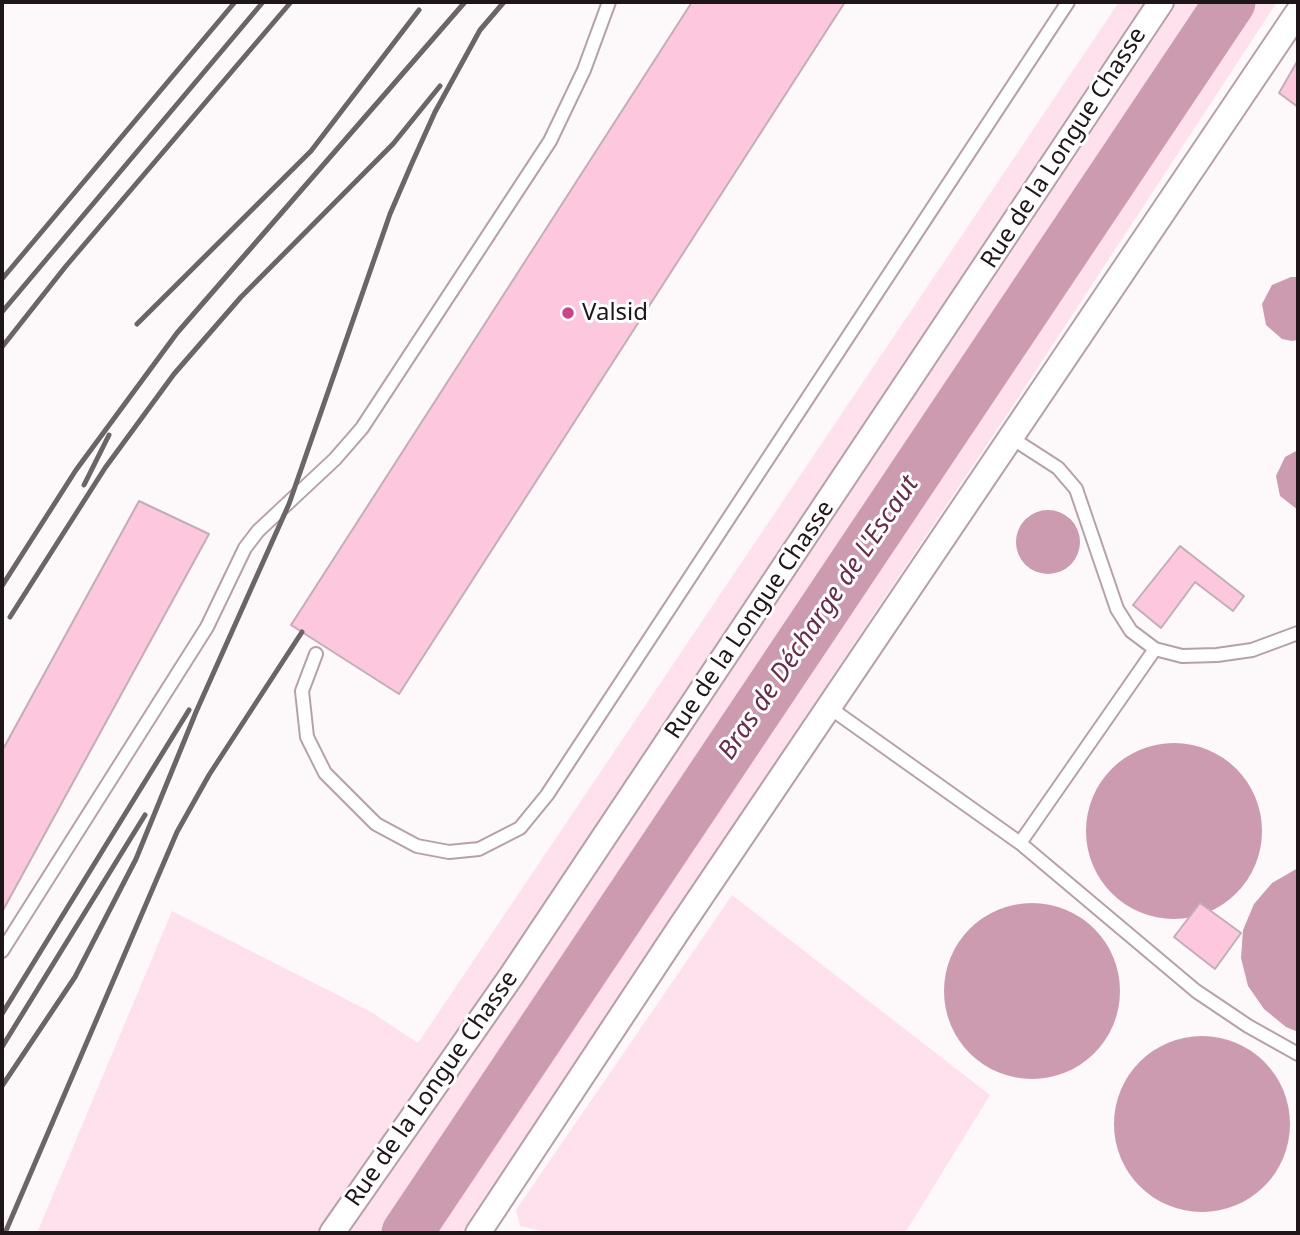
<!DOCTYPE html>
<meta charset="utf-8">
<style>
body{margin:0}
#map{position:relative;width:1300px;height:1235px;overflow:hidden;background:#fdf8fa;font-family:"Noto Sans",sans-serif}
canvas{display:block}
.frame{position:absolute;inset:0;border:4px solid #1e1619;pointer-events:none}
</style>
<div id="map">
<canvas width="1300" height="1235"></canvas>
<div class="frame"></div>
</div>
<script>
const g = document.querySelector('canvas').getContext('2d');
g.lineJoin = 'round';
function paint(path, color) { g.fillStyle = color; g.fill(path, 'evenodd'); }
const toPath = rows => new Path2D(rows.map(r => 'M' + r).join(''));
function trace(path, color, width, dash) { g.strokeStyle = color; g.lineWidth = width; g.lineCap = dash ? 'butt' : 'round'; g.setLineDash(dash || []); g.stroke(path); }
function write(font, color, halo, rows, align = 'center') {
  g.font = font + ' "Noto Sans",sans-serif'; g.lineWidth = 6; g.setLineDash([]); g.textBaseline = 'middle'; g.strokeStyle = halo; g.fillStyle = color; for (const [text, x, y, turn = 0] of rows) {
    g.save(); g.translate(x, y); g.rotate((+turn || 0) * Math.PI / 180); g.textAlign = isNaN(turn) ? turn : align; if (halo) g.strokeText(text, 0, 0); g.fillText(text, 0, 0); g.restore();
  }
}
const green = toPath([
 [1119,2,1277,2,1012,407,461,1233,37,1233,172,911,371,1012,418,1043],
 [732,895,990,1095,905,1233,550,1233,520,1226,516,1210]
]);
const water = toPath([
 [1291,277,1298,277,1298,340,1292,341,1282,339,1266,325,1262,304,1272,285],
 [1298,450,1298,510,1280,496,1276,476,1285,457],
 '1016 542a32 32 0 1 1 64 0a32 32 0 1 1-64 0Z',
 '1086 831a88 88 0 1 1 176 0a88 88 0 1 1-176 0Z',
 [1298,868,1298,1032,1286,1027,1264,1009,1248,986,1241,958,1243,930,1254,904,1272,883],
 '944 991a88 88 0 1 1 176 0a88 88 0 1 1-176 0Z',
 '1114 1124a88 88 0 1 1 176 0a88 88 0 1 1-176 0Z'
]);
const river = toPath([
 [407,1233,1230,2]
]);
const building = toPath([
 [692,2,845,2,399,694,291,625,692,2],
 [1298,60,1298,107,1279,93,1298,60],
 [139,501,209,534,2,912,2,751,139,501],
 [1180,546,1244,596,1233,611,1195,582,1161,628,1133,605,1180,546],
 [1200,903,1241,933,1215,969,1174,937,1200,903]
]);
const lane = toPath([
 [1010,437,1058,468,1076,489,1117,609,1131,631,1155,649],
 [316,654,302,691,307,737,325,773,376,824,417,846,449,852,479,849,520,828,547,795,1068,2],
 [830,708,1020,843,1196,991,1248,1026,1298,1054],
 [1020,843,1155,649,1182,656,1217,655,1252,650,1298,633],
 [2,951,207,627,245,548,258,531,335,459,362,428,550,141,584,70,609,2]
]);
const street = toPath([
 [332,1233,512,975,1161,2],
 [478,1233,679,929,1298,12]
]);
const rail = toPath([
 [2,279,235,2],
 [2,312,263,2],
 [137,324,311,151,419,10],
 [2,347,66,266,291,2],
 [84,485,109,435],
 [2,586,76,470,177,333,465,2],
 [10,617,105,468,174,374,241,297,393,144,440,86],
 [2,1014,189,710],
 [2,1047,145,815],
 [2,1086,75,977,136,859,196,712,289,504,390,214,412,163,435,112,480,30,504,2],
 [5,1233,177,832,209,775,302,632]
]);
const markers = [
 [568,313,7,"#ca4588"]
];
const streetNames = [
 ["Rue de la Longue Chasse",1064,148,-57],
 ["Rue de la Longue Chasse",750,620,-56],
 ["Rue de la Longue Chasse",432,1089,-55]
];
const poiNames = [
 ["Valsid",582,313]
];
const waterNames = [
 ["Bras de Décharge de L'Escaut",819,618,-56]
];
paint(green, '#fee1ec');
paint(water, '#cd9baf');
trace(river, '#cd9baf', 51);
paint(building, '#fdc8de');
trace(building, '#c3adb6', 2);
trace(lane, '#b6a0a9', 16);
trace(street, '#b6a0a9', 28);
trace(lane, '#fff', 12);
trace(street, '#fff', 24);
trace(rail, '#6c6568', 5);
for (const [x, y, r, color] of markers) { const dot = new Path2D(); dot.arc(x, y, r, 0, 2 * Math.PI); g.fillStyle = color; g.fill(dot); trace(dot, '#fff', 2.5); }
write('24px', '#1e1619', '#fff', streetNames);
write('24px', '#1e1619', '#fff', poiNames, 'left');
write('italic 26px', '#692b49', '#fff', waterNames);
</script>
